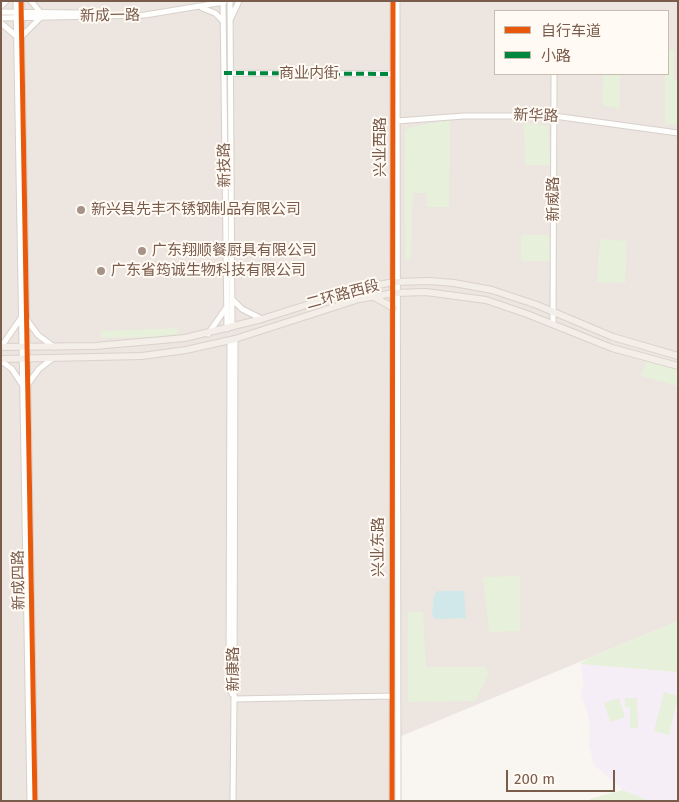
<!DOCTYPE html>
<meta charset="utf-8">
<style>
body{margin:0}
#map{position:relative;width:679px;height:802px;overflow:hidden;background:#f9f5f0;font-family:"Fira Sans","Noto Sans SC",sans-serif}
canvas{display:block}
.frame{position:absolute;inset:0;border:2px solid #7a5c4d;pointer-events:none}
.legend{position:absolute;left:494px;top:10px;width:175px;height:65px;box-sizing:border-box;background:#fffaf3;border:1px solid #cabbb1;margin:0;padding:6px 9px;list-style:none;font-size:15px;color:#7a5c4d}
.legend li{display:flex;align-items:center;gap:10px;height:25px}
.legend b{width:25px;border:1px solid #cabbb1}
.scale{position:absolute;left:506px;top:770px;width:109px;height:22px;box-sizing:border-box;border:2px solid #7a5c4d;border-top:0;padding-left:6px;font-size:15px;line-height:18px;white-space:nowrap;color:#7a5c4d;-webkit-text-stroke:4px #fffaf3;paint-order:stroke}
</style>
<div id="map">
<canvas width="679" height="802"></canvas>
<div class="frame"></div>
<ul class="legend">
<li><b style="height:6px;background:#e8590c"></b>自行车道</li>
<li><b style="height:6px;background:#00873e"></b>小路</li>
</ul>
<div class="scale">200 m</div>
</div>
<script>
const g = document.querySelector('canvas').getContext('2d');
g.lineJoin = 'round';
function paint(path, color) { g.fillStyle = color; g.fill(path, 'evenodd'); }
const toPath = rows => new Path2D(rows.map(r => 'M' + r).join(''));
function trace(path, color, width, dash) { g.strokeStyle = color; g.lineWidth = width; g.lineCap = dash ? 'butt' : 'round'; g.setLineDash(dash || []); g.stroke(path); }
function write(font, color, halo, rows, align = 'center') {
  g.font = font + ' "Fira Sans","Noto Sans SC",sans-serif'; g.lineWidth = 4; g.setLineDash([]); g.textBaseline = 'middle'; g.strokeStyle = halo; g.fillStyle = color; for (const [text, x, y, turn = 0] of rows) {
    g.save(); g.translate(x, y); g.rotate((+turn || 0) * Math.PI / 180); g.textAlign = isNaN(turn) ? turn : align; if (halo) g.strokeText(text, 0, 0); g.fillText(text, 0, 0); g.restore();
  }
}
const industrial = toPath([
 [1,1,678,1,678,621,399,737,398,801,1,801],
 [495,11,668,11,668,74,495,74]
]);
const education = toPath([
 [580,664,678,672,678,801,649,801,638,797,623,790,594,765,589,745,590,727,588,715,580,692,584,686]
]);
const green = toPath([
 [668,50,674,50,674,80,678,80,678,125,665,124,665,74,668,74],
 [620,74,620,109,602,105,603,75],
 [450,120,449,207,427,207,427,193,413,193,411,259,405,259,405,132,407,129,415,126],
 [524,123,548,126,550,165,525,165],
 [521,235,549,235,550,261,521,261],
 [600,239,627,241,625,283,597,282],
 [178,328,177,334,164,337,101,338,100,331],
 [646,361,678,368,678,386,641,376],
 [520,576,520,631,489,632,483,577],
 [408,612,423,612,426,667,486,667,489,674,475,701,408,702],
 [678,621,678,672,580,664,587,659],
 [664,692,678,696,669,735,654,731],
 [619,698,625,717,610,722,604,703],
 [625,698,637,698,638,728,630,728,630,707,625,707],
 [623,790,649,801,590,801,590,799]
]);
const water = toPath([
 [438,591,464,591,466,618,435,619,432,615,434,595]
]);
const minor = toPath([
 [16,1,30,801],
 [21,1,35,801],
 [31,1,40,12],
 [223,1,227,329],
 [230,1,232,327],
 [397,1,398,801],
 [1,6,6,1],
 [202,8,215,13,223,21],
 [1,12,82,13],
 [1,18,145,15,224,2],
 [231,18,239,1],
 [1,23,15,35],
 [22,36,40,18],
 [229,73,393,74],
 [397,121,464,116,554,116,678,133],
 [232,299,242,309,262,319],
 [27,320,38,335,54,347],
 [553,324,554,74],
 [208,334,226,308],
 [230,340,229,682,232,694],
 [1,347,21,318],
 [1,361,12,369,21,383],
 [28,384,39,369,53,358],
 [234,699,235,339],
 [233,801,234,699,392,696],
 [392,801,393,1]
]);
const major = toPath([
 [374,297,394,308],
 [1,347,95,346,185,338,262,319,357,289,394,282,430,281,454,283,492,290,537,305,613,337,678,356],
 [1,359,142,356,186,350,235,339,359,299,394,293,426,292,486,300,527,314,612,348,678,366]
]);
const quiet = toPath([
 [224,73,393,74]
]);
const cycleway = toPath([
 [21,1,35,801],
 [392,801,393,1]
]);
const markers = [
 [81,210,5,"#a69286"],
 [142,251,5,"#a69286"],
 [101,271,5,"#a69286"]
];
const streetNames = [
 ["新成一路",110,16,-1],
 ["商业内街",309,74],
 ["新华路",536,116,2],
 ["兴业西路",381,147,-90],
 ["新技路",225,165,-91],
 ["新威路",554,199,-90],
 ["二环路西段",343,295,-15],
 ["兴业东路",379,547,-90],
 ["新成四路",19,580,-91],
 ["新康路",234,669,-90]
];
const poiNames = [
 ["新兴县先丰不锈钢制品有限公司",91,210],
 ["广东翔顺餐厨具有限公司",152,251],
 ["广东省筠诚生物科技有限公司",111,271]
];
paint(industrial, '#ede5e0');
paint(education, '#f6eef6');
paint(green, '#e7f0db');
paint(water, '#d0e8ea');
trace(minor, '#d7d1cb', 7);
trace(major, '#dad1cc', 8);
trace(minor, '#fefefd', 5);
trace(major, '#f3eee8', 6);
trace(quiet, '#00873e', 4, [8, 4]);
trace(cycleway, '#e8590c', 5);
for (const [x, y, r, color] of markers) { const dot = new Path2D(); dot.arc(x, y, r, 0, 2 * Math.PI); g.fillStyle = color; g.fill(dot); trace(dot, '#fffaf3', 2); }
write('15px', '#7a5c4d', '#fffaf3', streetNames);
write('15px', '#7a5c4d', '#fffaf3', poiNames, 'left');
</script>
